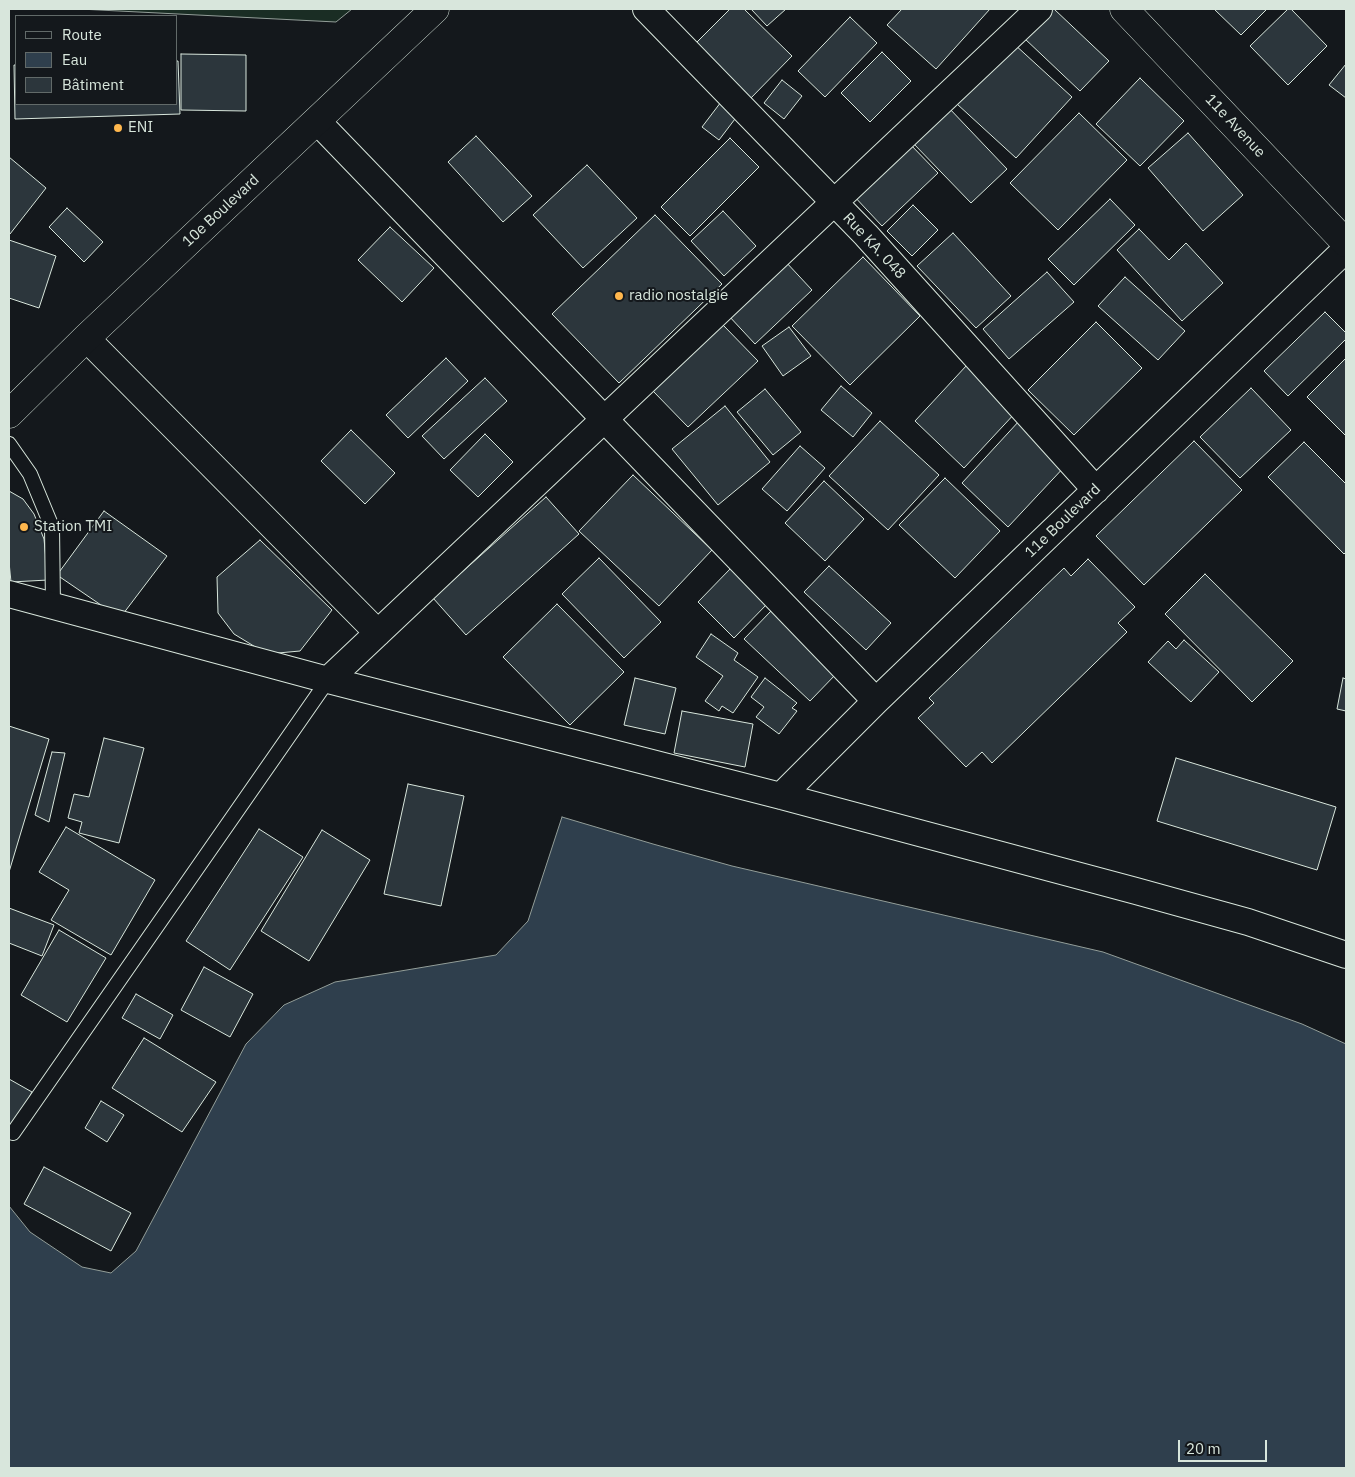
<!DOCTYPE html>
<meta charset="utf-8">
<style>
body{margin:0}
#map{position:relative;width:1355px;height:1477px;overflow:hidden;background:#14181c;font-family:"IBM Plex Sans",sans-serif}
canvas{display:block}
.frame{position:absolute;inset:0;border:10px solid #d8e6dc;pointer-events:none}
.legend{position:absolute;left:15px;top:15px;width:162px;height:90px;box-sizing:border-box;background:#14181c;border:1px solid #626a69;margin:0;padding:6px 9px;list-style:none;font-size:15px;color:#d8e6dc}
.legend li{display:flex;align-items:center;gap:10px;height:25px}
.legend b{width:25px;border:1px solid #626a69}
.scale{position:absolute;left:1178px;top:1440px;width:89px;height:22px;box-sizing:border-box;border:2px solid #d8e6dc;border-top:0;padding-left:6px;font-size:15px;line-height:18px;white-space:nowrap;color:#d8e6dc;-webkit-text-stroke:4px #14181c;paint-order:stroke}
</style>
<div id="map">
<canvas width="1355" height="1477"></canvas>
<div class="frame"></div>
<ul class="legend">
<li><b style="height:6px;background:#14181c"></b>Route</li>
<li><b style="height:14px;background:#2f3f4d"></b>Eau</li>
<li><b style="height:14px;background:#2c363c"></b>Bâtiment</li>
</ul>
<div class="scale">20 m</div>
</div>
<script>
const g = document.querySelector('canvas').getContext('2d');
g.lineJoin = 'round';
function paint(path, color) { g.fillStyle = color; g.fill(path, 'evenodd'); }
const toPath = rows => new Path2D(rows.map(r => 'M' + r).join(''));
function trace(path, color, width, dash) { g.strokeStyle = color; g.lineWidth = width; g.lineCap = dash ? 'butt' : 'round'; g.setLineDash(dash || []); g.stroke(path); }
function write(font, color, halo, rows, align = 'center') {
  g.font = font + ' "IBM Plex Sans",sans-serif'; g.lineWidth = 4; g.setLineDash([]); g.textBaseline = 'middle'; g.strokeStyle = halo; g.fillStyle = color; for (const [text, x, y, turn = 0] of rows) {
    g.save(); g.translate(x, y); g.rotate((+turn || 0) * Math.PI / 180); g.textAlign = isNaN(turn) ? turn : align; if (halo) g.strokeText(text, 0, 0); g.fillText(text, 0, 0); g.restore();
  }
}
const green = toPath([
 [79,9,352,9,336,22,79,9]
]);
const water = toPath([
 [562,817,653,844,732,866,1103,952,1302,1024,1346,1044,1346,1468,9,1468,9,1206,30,1232,82,1267,111,1273,136,1251,246,1044,284,1005,335,982,496,955,528,921,562,817]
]);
const building = toPath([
 [730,9,744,9,792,56,749,100,694,45,730,9],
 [751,9,786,9,767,26,751,9],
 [902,9,990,9,936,69,887,25,902,9],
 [1051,9,1054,9,1109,61,1080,91,1024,38,1051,9],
 [1214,9,1267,9,1241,35,1214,9],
 [1288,9,1291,9,1327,46,1288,85,1250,46,1288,9],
 [850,17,877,43,825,97,798,71,850,17],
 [1013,43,1072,97,1016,158,957,104,1013,43],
 [882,52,911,81,870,122,841,93,882,52],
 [181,54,246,55,246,111,181,110,181,54],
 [176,61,178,61,180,114,15,119,14,65,16,65,16,104,176,104,176,61],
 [1346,64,1346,98,1329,85,1346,64],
 [1140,78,1184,121,1140,166,1096,124,1140,78],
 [782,80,802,96,784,119,764,103,782,80],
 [721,102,738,115,719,140,702,127,721,102],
 [948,107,1007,169,971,203,912,142,948,107],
 [1079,113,1127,160,1058,230,1010,183,1079,113],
 [1188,133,1243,195,1203,231,1148,168,1188,133],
 [476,136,532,196,503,222,448,162,476,136],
 [730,138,759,167,690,236,661,207,730,138],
 [908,142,938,173,882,226,852,194,908,142],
 [9,157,46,188,10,234,9,232,9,157],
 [587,165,637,218,583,268,533,215,587,165],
 [1110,199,1135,225,1074,285,1048,259,1110,199],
 [913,205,938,230,912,256,887,231,913,205],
 [67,208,103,242,84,262,49,227,67,208],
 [723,211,756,246,724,276,691,241,723,211],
 [655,215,722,284,619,383,552,314,655,215],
 [390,227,434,268,402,302,358,260,390,227],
 [1139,229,1169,260,1186,243,1223,283,1182,321,1117,250,1139,229],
 [953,233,1011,296,976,328,917,266,953,233],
 [9,240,56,256,39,308,9,298,9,240],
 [863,257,920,316,850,385,792,326,863,257],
 [785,261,812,290,755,344,728,315,785,261],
 [1047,272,1074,302,1009,359,983,329,1047,272],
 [1125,277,1185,331,1158,360,1098,306,1125,277],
 [1325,312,1346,333,1346,339,1288,396,1264,371,1325,312],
 [1096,322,1142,368,1074,435,1028,390,1096,322],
 [723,325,758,361,688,427,653,391,723,325],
 [789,327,811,356,783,376,762,346,789,327],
 [446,358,468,381,408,438,386,415,446,358],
 [1346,358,1346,436,1307,397,1346,358],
 [967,365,1017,411,964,468,915,421,967,365],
 [485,378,507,401,444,459,422,436,485,378],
 [841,386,872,413,853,437,821,410,841,386],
 [1251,388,1291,430,1240,478,1200,437,1251,388],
 [765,389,801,432,773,455,737,412,765,389],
 [725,406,770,462,718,505,672,449,725,406],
 [1020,420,1067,464,1008,527,962,483,1020,420],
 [880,421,939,475,888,530,829,476,880,421],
 [351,430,395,473,365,504,321,461,351,430],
 [485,434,513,462,478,497,450,470,485,434],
 [1194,441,1242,490,1144,585,1096,536,1194,441],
 [1304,442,1346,484,1346,552,1344,554,1268,477,1304,442],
 [800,446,825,468,787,511,762,489,800,446],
 [633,475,712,550,659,606,579,531,633,475],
 [945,478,1000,531,955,578,899,525,945,478],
 [824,481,864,519,825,561,785,523,824,481],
 [9,491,23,499,34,514,44,539,48,580,11,582,9,562,9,491],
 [546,497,579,534,466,635,433,598,546,497],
 [104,511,167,556,120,618,57,575,104,511],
 [260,540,332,610,300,651,267,654,234,634,218,613,217,577,260,540],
 [599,558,661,622,624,658,562,594,599,558],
 [1088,559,1135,607,1118,623,1127,632,992,763,982,752,966,767,918,718,934,703,929,698,1064,568,1071,576,1088,559],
 [829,566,891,623,866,650,804,592,829,566],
 [732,567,768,603,734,638,698,602,732,567],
 [1205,574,1293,661,1252,702,1165,614,1205,574],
 [557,604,624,672,570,725,503,657,557,604],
 [772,610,837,673,810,701,744,639,772,610],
 [711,634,738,653,734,660,758,677,733,713,722,706,719,711,705,701,723,676,696,657,711,634],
 [1184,640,1219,672,1191,702,1148,662,1168,641,1176,649,1184,640],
 [635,678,676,688,665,734,624,725,635,678],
 [765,678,797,703,792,708,797,711,779,734,756,717,764,707,751,697,765,678],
 [1343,678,1346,679,1346,711,1337,709,1343,678],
 [682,711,753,724,745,767,674,753,682,711],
 [9,726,49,739,9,872,9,726],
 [104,738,144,748,119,843,79,833,82,822,68,818,74,794,89,797,104,738],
 [52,752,65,753,49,822,35,815,52,752],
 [1176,758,1336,807,1317,870,1157,821,1176,758],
 [408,784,464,796,441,906,384,894,408,784],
 [66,827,155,880,111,955,51,920,69,890,39,872,66,827],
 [259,829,303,857,230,970,186,941,259,829],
 [322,830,370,860,309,961,261,931,322,830],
 [9,908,54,925,42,956,9,943,9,908],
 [59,930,106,958,67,1022,21,995,59,930],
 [204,967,253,994,230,1037,181,1010,204,967],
 [136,994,173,1015,160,1039,122,1018,136,994],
 [144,1038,216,1082,182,1132,112,1088,144,1038],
 [9,1079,32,1092,9,1137,9,1079],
 [101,1101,124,1115,107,1142,85,1128,101,1101],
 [44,1167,131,1213,111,1251,24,1204,44,1167]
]);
const lane = toPath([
 [9,444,30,474,52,527,53,606],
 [13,1133,328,680]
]);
const street = toPath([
 [646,9,866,235,1096,490],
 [317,121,876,701],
 [86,338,378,633],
 [9,594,328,680,781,796,1136,891,1248,922,1346,955],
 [328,680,1039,9],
 [781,796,876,701,1346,249]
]);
const secondary = toPath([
 [1124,9,1346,243],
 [9,414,86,338,435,9]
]);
const markers = [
 [118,128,5,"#ffb74d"],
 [619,296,5,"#ffb74d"],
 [24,527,5,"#ffb74d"]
];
const streetNames = [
 ["11e Avenue",1235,126,47],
 ["10e Boulevard",221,211,-43],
 ["Rue KA. 048",874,246,47],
 ["11e Boulevard",1063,521,-44]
];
const poiNames = [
 ["ENI",128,128],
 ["radio nostalgie",629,296],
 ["Station TMI",34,527]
];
paint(green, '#1a2d24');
trace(green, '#939e99', 1);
paint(water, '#2f3f4d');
trace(water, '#939e99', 1);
paint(building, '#2c363c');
trace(building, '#d8e6dc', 1);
trace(lane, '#d8e6dc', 16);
trace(street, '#d8e6dc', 28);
trace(secondary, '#d8e6dc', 29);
trace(lane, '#14181c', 14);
trace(street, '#14181c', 26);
trace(secondary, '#14181c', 28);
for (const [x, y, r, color] of markers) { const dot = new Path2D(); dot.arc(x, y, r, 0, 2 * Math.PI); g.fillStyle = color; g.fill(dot); trace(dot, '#14181c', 2); }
write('15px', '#d8e6dc', '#14181c', streetNames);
write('15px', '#d8e6dc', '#14181c', poiNames, 'left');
</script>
